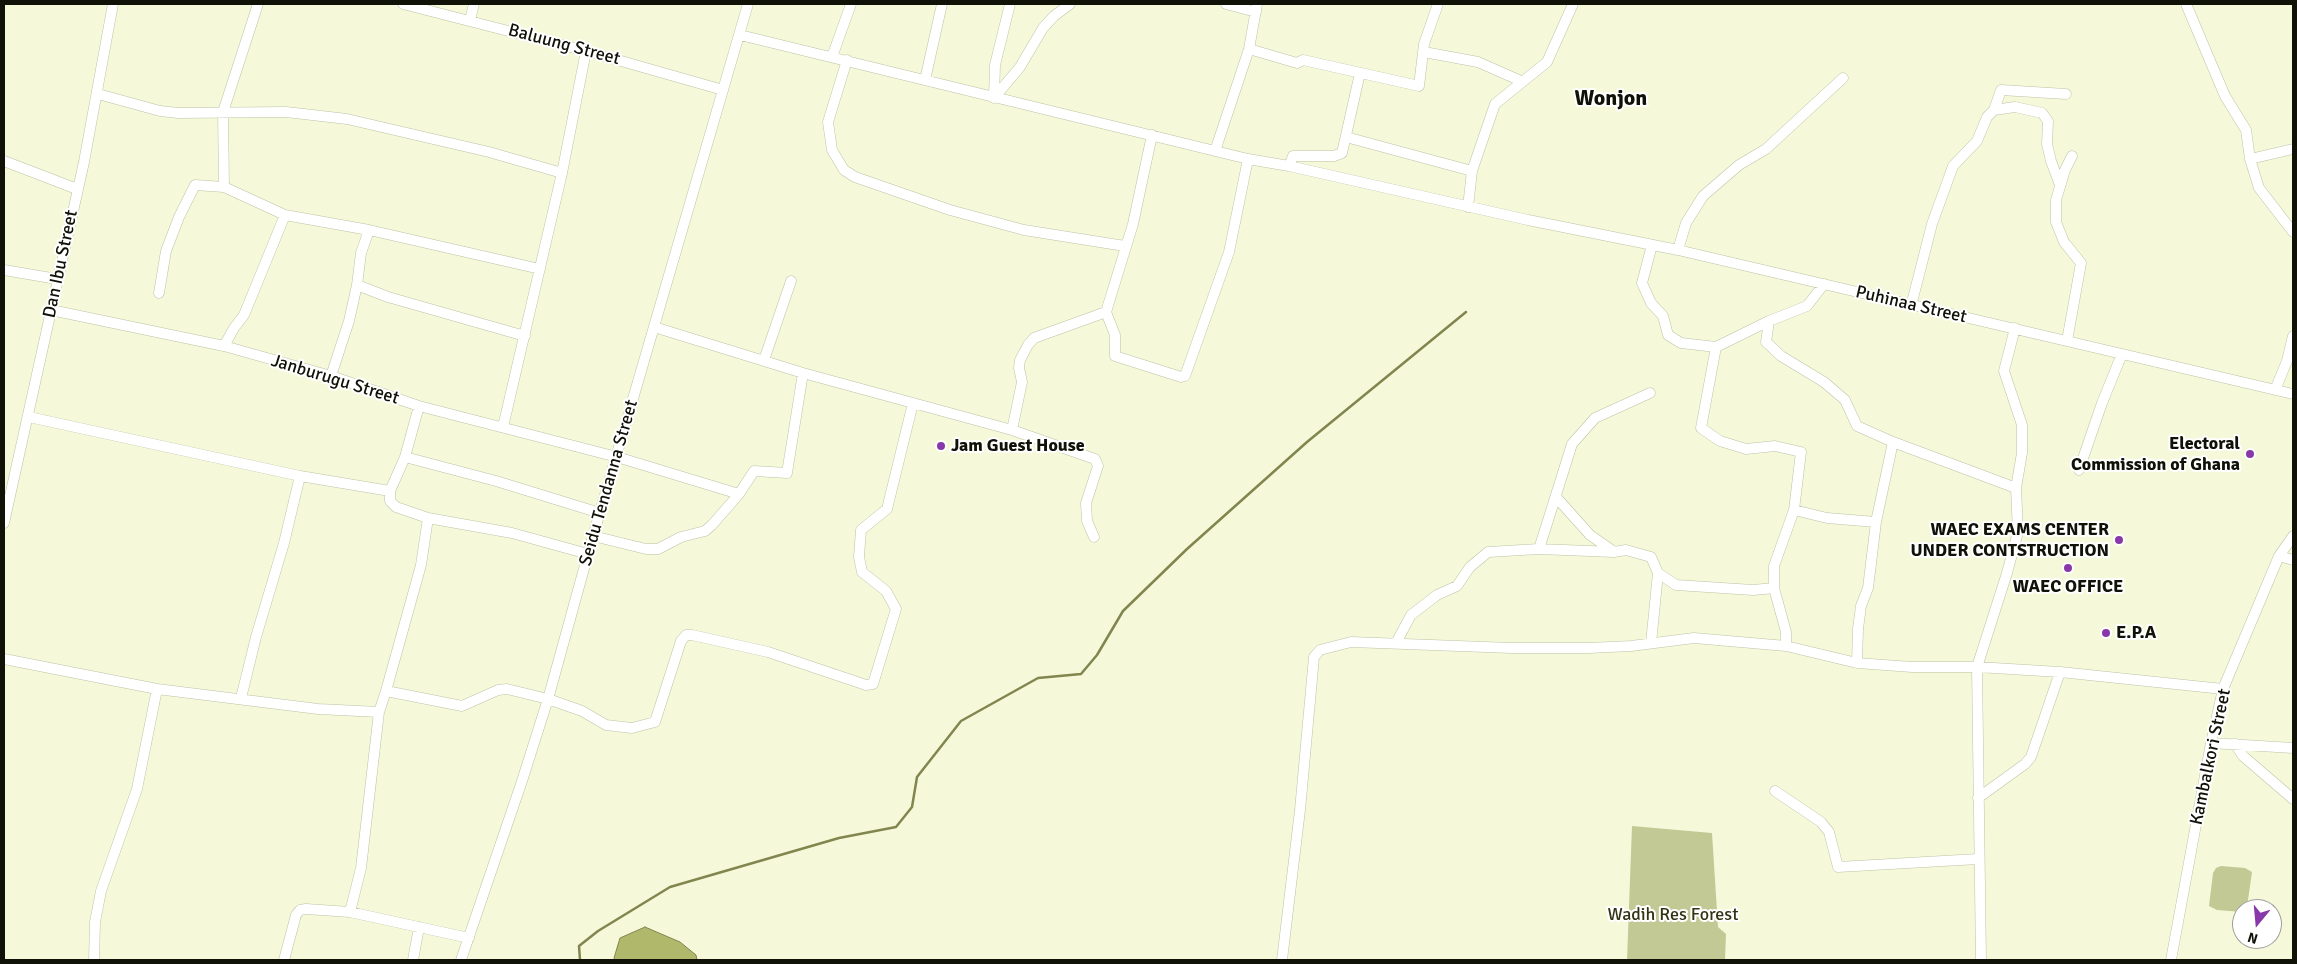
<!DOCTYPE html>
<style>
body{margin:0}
#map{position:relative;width:2297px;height:964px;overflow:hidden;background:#f5f9da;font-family:Signika,sans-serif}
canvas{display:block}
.frame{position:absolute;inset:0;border:5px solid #101107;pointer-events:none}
.north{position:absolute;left:2232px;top:899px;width:50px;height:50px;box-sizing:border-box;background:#fff;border:1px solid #9fa09c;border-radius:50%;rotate:197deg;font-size:14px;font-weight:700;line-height:20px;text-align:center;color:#101107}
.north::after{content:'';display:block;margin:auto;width:18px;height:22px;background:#8838a8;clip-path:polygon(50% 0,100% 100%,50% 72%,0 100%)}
</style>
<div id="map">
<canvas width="2297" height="964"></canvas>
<div class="frame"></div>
<div class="north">N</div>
</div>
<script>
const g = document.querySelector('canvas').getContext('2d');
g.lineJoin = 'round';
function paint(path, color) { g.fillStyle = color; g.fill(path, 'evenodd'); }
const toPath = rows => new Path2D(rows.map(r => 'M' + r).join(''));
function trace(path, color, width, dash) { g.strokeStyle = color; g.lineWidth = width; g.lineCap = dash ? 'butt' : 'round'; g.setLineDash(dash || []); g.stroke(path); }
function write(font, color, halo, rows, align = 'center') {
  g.font = font + ' Signika,sans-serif'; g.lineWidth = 4; g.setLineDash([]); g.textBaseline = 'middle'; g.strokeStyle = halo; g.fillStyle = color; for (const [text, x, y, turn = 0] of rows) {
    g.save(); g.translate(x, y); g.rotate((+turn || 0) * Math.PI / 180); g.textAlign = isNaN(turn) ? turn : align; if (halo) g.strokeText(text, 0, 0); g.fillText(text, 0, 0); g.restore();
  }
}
const green = toPath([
 [1632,826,1712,833,1718,927,1726,934,1725,960,1627,960],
 [2221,866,2245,868,2252,872,2247,907,2242,909,2242,912,2217,910,2209,906,2213,873,2216,868]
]);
const water = toPath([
 [645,927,680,942,696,955,697,960,615,960,614,958,620,938,645,927]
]);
const stream = toPath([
 [580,960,579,946,598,931,670,887,839,838,896,827,912,807,917,777,961,721,1038,678,1081,674,1097,655,1123,611,1187,549,1307,442,1466,312]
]);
const minor = toPath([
 [258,4,223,112,224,187,285,215,369,230,540,269],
 [403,4,586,51,723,90],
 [1226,4,1256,12],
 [2186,4,2225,96,2246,130,2250,159,2259,188,2293,232],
 [470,20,474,4],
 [740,35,1248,159,1289,166,1528,220,1678,250,2293,394],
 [1249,49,1297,63,1303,60,1419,86,1424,44,1438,4],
 [1424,52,1478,62,1521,81],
 [832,57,851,4],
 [847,60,828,122,832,150,844,170,855,177,950,210,1024,230,1125,246],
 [925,80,942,4],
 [98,94,160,111,178,113,286,112,347,119,489,152,562,173],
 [994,98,1020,67,1043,28,1054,16,1070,4],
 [994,98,995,65,1010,4],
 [1994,110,2015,107,2042,113,2048,121,2047,144,2051,161,2060,185],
 [1346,137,1472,171,1468,207],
 [1215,151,1249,49,1257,4],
 [2250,159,2293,149],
 [4,161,77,189],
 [1289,166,1293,156,1334,156,1342,153,1360,73],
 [1472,171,1495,104,1547,62,1573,4],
 [1652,245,1642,283,1651,303,1663,316,1668,335,1681,343,1716,347,1769,321,1807,306,1824,284],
 [1678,250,1686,223,1703,196,1739,165,1766,149,1843,78],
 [4,270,57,279],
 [357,285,388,297,525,336],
 [159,293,166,251,179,217,195,185,224,187],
 [1911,306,1932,224,1953,166,1977,141,1987,117,1994,110,2001,90,2066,94],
 [51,310,224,346,331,376,419,406,617,457,739,494],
 [1106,312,1115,335,1115,356,1181,377,1185,376,1229,252,1248,159],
 [1769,321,1766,342,1781,356,1824,382,1845,400,1857,426,1893,442,2016,488],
 [654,327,803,373,1012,430,1095,459,1098,466,1086,503,1087,521,1094,537],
 [2067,341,2081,263,2064,242,2056,222,2056,200,2065,170,2072,156],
 [224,346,234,328,244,315,285,215],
 [1716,347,1701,428,1720,441,1746,449,1775,446,1801,452,1794,510,1774,566,1774,588,1786,632,1786,646],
 [764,360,791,281],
 [331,376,349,321,357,285,361,253,369,230],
 [2275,390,2287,361,2293,336],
 [419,406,405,457,496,481,600,513],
 [29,417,300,476],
 [503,427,562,173,586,51],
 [1012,430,1022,382,1019,368,1020,360,1028,345,1034,338,1106,312,1133,224,1152,135],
 [2079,470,2102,403,2122,354],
 [390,491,390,501,396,507,428,518,512,533,588,554],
 [1556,497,1590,535,1613,551],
 [1794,510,1827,518,1876,522],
 [4,523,84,162,113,4],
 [593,536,646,549,658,549,681,537,705,531,712,525,739,494,754,471,787,473,803,373],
 [1539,549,1572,444,1595,418,1650,393],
 [2279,556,2293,560],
 [1396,643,1411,615,1437,595,1457,586,1470,567,1488,552,1539,549,1614,552,1626,550,1651,557,1658,573,1676,585,1753,590,1774,588],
 [1651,643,1658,573],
 [4,659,157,689,318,709,379,712],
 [1857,663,1858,629,1861,606,1868,588,1876,522,1893,442],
 [386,691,421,565,428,518],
 [241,698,256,637,284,543,300,476,390,491,405,457],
 [2211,743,2293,748],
 [2235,744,2243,756,2293,799],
 [1775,791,1821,822,1829,832,1838,867,1978,859],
 [1978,798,2025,764,2031,757,2060,672],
 [350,912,361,868,379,712,386,691,462,706,498,690,507,689,548,699,582,711,606,725,632,728,655,722,681,641,686,635,692,635,768,652,866,685,873,684,896,609,886,591,862,572,859,557,861,530,887,509,913,403],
 [94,960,95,922,101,891,137,789,157,689],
 [284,960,296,915,300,910,306,909,350,912,469,938],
 [413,960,419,927],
 [461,960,522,781,548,699,593,536,748,4],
 [1282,960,1300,810,1314,657,1320,650,1351,642,1512,648,1589,648,1631,646,1694,638,1786,646,1857,663,1912,667,1977,667,2060,672,2223,689],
 [1981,960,1977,667,2007,573,2018,532,2016,488,2022,453,2022,425,2004,371,2015,328],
 [2171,960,2211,743,2223,689,2279,556,2293,536]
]);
const markers = [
 [941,446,5,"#8838a8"],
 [2250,454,5,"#8838a8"],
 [2119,540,5,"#8838a8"],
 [2068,568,5,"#8838a8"],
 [2106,633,5,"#8838a8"]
];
const streetNames = [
 ["Baluung Street",564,45,15],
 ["Dan Ibu Street",61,264,-78],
 ["Puhinaa Street",1911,305,13],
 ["Janburugu Street",335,380,17],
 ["Seidu Tendanna Street",609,483,-74],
 ["Kambalkori Street",2211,757,-78]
];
const poiNames = [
 ["Electoral",2240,444],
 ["Commission of Ghana",2240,465],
 ["Jam Guest House",951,446,"left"],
 ["WAEC EXAMS CENTER",2109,530],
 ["UNDER CONTSTRUCTION",2109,551],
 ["WAEC OFFICE",2068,587,"center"],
 ["E.P.A",2116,633,"left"]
];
const parkNames = [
 ["Wadih Res Forest",1673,915]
];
const districtNames = [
 ["Wonjon",1611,99]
];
paint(green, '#c3c995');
paint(water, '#b0b86c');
trace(water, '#80864e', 1);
trace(stream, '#80864e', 2.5);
trace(minor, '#bec2a5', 11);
trace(minor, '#fff', 10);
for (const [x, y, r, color] of markers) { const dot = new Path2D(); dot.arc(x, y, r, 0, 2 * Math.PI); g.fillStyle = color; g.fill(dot); trace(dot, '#fff', 2); }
write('18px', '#101107', '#fff', streetNames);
write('bold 18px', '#101107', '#fff', poiNames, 'right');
write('18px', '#323413', '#fff', parkNames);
write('bold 22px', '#101107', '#fff', districtNames);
</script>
